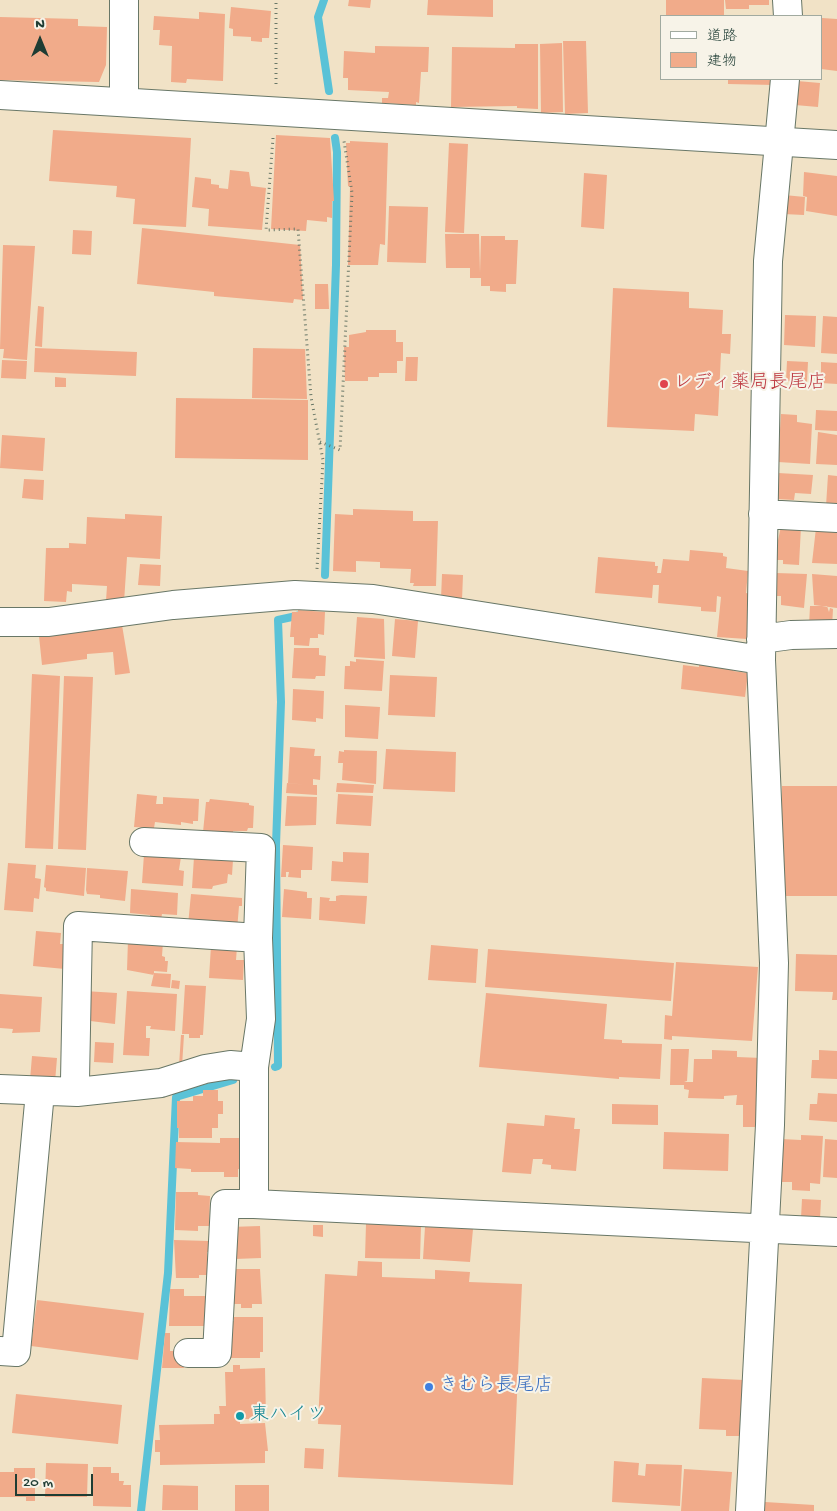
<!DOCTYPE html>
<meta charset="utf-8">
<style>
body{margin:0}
#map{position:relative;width:837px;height:1511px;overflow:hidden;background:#f1e2c6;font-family:"Gochi Hand","Klee One",sans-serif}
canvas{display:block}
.legend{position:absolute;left:660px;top:15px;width:162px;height:65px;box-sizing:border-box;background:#f7f3e8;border:1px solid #a1aaa0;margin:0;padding:6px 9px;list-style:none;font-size:15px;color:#1f3d34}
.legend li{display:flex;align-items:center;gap:10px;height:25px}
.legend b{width:25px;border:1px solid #a1aaa0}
.north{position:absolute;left:15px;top:15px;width:50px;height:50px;-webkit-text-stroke:4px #f7f3e8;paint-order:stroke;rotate:0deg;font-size:14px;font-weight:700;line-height:20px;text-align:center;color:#1f3d34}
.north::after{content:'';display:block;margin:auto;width:18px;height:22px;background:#1f3d34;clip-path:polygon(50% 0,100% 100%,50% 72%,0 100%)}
.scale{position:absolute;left:15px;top:1474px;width:78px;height:22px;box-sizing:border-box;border:2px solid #1f3d34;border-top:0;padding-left:6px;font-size:15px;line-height:18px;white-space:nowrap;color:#1f3d34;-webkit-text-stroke:4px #f7f3e8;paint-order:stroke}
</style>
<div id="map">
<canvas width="837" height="1511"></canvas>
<ul class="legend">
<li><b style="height:6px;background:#fff"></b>道路</li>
<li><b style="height:14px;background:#f1ab8a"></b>建物</li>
</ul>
<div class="north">N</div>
<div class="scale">20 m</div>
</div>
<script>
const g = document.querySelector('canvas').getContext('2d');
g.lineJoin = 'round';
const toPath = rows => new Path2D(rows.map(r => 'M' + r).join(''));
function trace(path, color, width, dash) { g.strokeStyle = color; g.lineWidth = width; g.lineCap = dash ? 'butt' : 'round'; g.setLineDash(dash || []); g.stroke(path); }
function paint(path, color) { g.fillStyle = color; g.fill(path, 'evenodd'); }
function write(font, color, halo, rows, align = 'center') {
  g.font = font + ' "Gochi Hand","Klee One",sans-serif'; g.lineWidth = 4; g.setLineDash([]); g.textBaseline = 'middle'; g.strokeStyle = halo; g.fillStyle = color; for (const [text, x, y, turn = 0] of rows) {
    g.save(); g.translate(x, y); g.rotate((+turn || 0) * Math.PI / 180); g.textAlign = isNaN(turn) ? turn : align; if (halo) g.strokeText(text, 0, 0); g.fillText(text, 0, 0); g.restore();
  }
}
const stream = toPath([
 [324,0,318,17,329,91],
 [325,575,336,265,337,152,335,138],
 [275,1067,278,1066,276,845,281,702,278,620,301,615],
 [141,1511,168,1273,176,1097,233,1080]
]);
const building = toPath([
 [349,0,371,0,370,8,348,6],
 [428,0,493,0,493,17,427,15],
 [666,0,724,0,724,16,666,16],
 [725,0,769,0,769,5,749,5,749,9,726,9],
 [231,7,271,11,269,38,262,38,262,42,251,41,251,37,233,36,233,29,229,28],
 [199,12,225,14,223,81,187,79,186,83,171,82,172,46,159,45,160,30,153,30,154,16,199,19],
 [0,17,78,19,78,26,107,27,106,65,99,82,0,80],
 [822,18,837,19,837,71,821,69],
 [563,41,586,41,588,113,565,114],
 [562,43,563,112,541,113,540,44],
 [515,44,538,44,538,109,517,108,517,106,451,107,452,47,515,48],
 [375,46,429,47,428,72,421,72,419,103,416,102,416,105,382,103,382,98,388,98,389,92,348,90,348,78,343,78,344,51,375,53],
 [728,79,774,79,774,85,728,84],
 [797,81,820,83,818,107,795,105],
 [53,130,191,138,186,227,133,224,135,199,116,197,117,186,49,181],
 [276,135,330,138,334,201,332,201,332,218,327,217,327,222,307,220,306,231,271,229],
 [350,141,388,143,385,245,380,244,378,265,348,265,350,187,348,186,346,143,350,143],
 [449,143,468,144,464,233,445,232],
 [230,170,249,172,251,186,266,188,262,230,208,226,209,209,192,207,195,177,211,179,211,184,219,185,219,188,228,189],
 [804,172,837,176,837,216,806,211,807,197,803,196],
 [584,173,607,175,604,229,581,227],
 [784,195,805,197,804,215,783,214],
 [389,206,428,207,426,263,387,262],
 [142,228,300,245,303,300,294,299,293,303,214,296,214,292,137,284],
 [73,230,92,231,91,255,72,254],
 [445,234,479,234,480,273,481,236,505,236,505,240,518,240,516,284,506,284,506,292,490,291,490,286,481,286,481,278,470,278,470,268,446,268],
 [3,245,35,246,27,360,3,358,4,349,0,349],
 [315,284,328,284,329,309,315,309],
 [613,288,689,292,689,308,723,310,722,334,731,334,730,354,721,353,718,416,695,414,694,431,607,427],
 [38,306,44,307,42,347,35,346],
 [785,315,816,316,815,347,784,345],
 [823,316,837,317,837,354,821,353],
 [366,330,396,330,396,342,403,342,403,361,397,361,397,373,379,373,379,377,368,377,368,381,345,381,344,347,349,347,349,335,366,332],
 [35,348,137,352,136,376,34,372],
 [253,348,305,349,307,399,252,398],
 [406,357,418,357,417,381,405,381],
 [2,360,27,361,26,379,1,378],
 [787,361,808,362,807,382,786,381],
 [821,362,837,363,837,384,821,383],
 [55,377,66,378,66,387,55,387],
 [176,398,308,400,308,460,175,458],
 [816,410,837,411,837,431,815,430],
 [781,414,797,415,797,422,812,424,810,464,778,462],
 [818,432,837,435,837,465,816,464],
 [2,435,45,438,43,471,0,468],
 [778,473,813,475,811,494,795,493,794,500,777,499],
 [828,475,837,476,837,506,826,506],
 [24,479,44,480,43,500,22,498],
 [353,509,413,511,413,521,438,521,436,586,413,586,414,583,410,583,411,569,380,568,380,562,356,561,356,572,333,571,335,514,353,515],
 [125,514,162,516,160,559,127,557,124,602,106,601,107,586,72,584,72,592,67,591,66,602,44,601,46,548,69,548,69,543,86,544,87,517,125,519],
 [781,526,801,527,799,565,783,564,783,560,774,560],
 [816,528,835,529,835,532,837,533,837,564,812,563],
 [690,550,723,553,723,556,727,557,726,568,748,571,746,593,751,594,747,639,717,637,721,597,717,596,716,612,701,611,701,607,658,603,659,585,653,585,652,598,595,593,598,557,655,562,655,566,658,566,657,573,661,573,663,559,689,561],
 [140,564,161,565,160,586,138,585],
 [776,573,807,574,804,608,781,605,781,596,775,596],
 [442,574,463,575,462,600,441,599],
 [812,574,837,576,837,608,814,605],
 [810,606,827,606,829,612,830,608,833,609,832,627,809,626],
 [298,610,325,612,324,635,318,634,318,638,310,638,309,646,294,645,294,637,290,637,292,612,298,612],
 [357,617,384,619,385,659,354,657],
 [395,619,418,621,415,658,392,656],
 [122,625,130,673,115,675,113,652,87,654,87,659,42,665,39,636],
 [294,648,319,648,319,655,326,656,325,676,316,676,315,679,292,678],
 [356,659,384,661,382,691,344,689,345,666,350,666,350,661,356,662],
 [699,663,734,667,733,671,748,673,745,697,681,689,683,665,699,667],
 [32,674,60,676,53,849,25,848],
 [390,675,437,677,435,717,388,715],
 [64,676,93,677,86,850,58,849],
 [293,689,324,691,323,719,316,718,316,722,292,720],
 [345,705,380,707,378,739,345,737],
 [290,747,315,749,314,756,321,756,320,780,313,779,313,785,317,785,317,795,286,793,287,783,308,785,288,783],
 [386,749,456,752,455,792,383,789],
 [344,750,377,751,376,784,342,780,343,763,338,763,339,751,344,752],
 [337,783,374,785,373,793,336,792],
 [782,786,837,786,837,896,782,896],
 [137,794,157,796,156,804,163,804,163,797,199,799,198,821,193,821,193,824,181,822,181,825,155,822,154,828,134,827],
 [338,794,373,796,371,826,336,824],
 [287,796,317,797,316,825,285,826],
 [210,799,249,803,249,805,254,806,253,828,248,828,247,831,233,831,233,835,203,832,206,802,209,802],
 [283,845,313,847,312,870,301,870,301,878,288,877,289,872,286,872,286,877,281,877],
 [343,852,369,853,368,883,331,881,332,861,343,862],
 [144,854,181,857,179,870,184,871,183,886,142,883],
 [194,857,233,860,232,875,228,874,227,883,213,886,212,889,192,888],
 [8,863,36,865,35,878,41,879,39,899,34,898,33,912,4,910],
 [46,865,86,868,84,896,46,891,46,888,44,887],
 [87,868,128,871,125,901,100,898,100,895,87,894,86,890],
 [131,889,178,893,177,915,162,914,161,920,150,919,150,915,130,913],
 [284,889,307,892,307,898,312,898,311,919,282,917],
 [191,894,242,898,242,906,239,906,237,930,188,925],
 [341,895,367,896,365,924,319,920,320,897,330,898,329,901,336,901,336,896],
 [36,931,61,933,60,944,67,944,65,969,33,966],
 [128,940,163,942,162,956,165,957,165,961,168,961,167,972,154,971,154,975,127,970],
 [431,945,478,949,476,983,428,980],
 [211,946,237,947,236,960,244,960,243,980,209,978],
 [488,949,674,963,671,1001,485,987],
 [796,954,837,955,837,1000,832,1000,833,992,795,991],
 [676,962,758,967,752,1041,672,1036,672,1040,664,1039,665,1015,672,1016],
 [154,973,171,974,170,988,151,986],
 [172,980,180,981,179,989,171,988],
 [185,985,206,986,203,1035,200,1035,200,1038,189,1038,189,1034,182,1034],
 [84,991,117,993,115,1024,82,1020],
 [127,991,177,994,175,1031,150,1029,151,1026,146,1026,146,1038,150,1038,149,1056,123,1055],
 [486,993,607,1004,604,1039,622,1040,622,1043,662,1044,660,1079,619,1077,619,1079,479,1067],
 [0,994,42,997,40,1032,12,1033,13,1029,0,1028],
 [181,1035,184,1035,182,1066,179,1066],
 [95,1042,114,1043,113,1063,94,1062],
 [671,1049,689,1049,687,1081,684,1082,693,1082,694,1059,712,1059,712,1050,737,1051,737,1057,762,1058,760,1127,743,1127,743,1105,736,1105,737,1095,724,1096,724,1099,688,1098,689,1090,684,1089,684,1085,670,1085],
 [819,1050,837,1051,837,1079,811,1078,812,1060,819,1060],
 [32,1056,57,1058,55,1082,30,1080],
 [203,1090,218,1090,218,1101,223,1101,223,1114,218,1114,218,1128,212,1128,212,1138,179,1138,179,1128,177,1128,177,1101,193,1101,193,1096,203,1096],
 [818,1093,837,1094,837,1122,809,1120,810,1104,817,1104],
 [612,1104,658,1105,658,1125,612,1124],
 [545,1115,575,1118,574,1129,580,1129,576,1171,551,1169,551,1165,542,1164,543,1159,533,1159,531,1174,502,1172,507,1123,544,1126],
 [664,1132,729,1134,728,1171,663,1169],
 [801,1135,823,1136,820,1184,810,1183,810,1191,792,1190,792,1182,779,1182,781,1139,801,1140],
 [220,1138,244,1138,243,1170,238,1169,238,1177,224,1177,224,1172,191,1172,191,1169,175,1168,176,1142,220,1143],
 [825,1139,837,1140,837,1178,823,1177],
 [176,1192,198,1192,198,1195,210,1196,209,1226,198,1226,198,1231,175,1230],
 [802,1199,821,1200,820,1219,801,1218],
 [366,1224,421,1226,420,1259,365,1258],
 [313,1225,323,1225,323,1237,313,1236],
 [260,1226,261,1258,235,1259,230,1227],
 [425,1227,473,1229,470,1262,423,1259],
 [174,1240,209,1241,209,1252,207,1252,209,1275,199,1275,199,1278,176,1278],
 [358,1261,382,1262,382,1277,435,1279,435,1270,470,1272,469,1282,522,1284,513,1485,338,1477,341,1425,318,1424,325,1274,357,1276],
 [226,1269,260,1269,262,1304,252,1304,252,1308,241,1308,241,1304,226,1304],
 [170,1289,184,1289,184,1296,205,1296,205,1326,169,1326],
 [37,1300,144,1313,138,1360,31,1346],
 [234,1317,263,1317,263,1352,260,1352,260,1358,227,1358,229,1321,234,1321],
 [165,1333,170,1333,170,1351,184,1351,184,1368,162,1368],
 [233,1365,240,1365,240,1369,265,1368,266,1419,240,1419,240,1424,265,1423,268,1451,265,1451,265,1463,160,1465,160,1452,155,1452,155,1440,160,1440,159,1425,214,1424,214,1414,220,1414,219,1406,226,1406,225,1372,233,1372],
 [702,1378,744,1380,741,1436,726,1436,726,1430,699,1429],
 [16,1394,122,1405,118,1444,12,1433],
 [305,1448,324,1449,323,1469,304,1468],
 [614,1461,639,1463,638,1475,645,1476,646,1464,682,1465,680,1506,612,1502],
 [46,1463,88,1464,87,1497,45,1497],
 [93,1467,111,1467,111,1473,119,1473,119,1481,124,1481,123,1485,131,1485,131,1507,93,1506],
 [14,1468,35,1468,35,1501,26,1501,26,1497,0,1497,0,1472,14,1472],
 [684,1469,732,1472,729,1511,681,1511],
 [163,1485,198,1486,198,1510,162,1510],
 [235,1485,269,1485,269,1511,235,1511],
 [765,1502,814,1505,814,1511,765,1511]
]);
const path = toPath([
 [276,84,276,0],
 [273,138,266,230,298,229,311,397,323,460,317,569],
 [320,442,340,450,352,193,344,141]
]);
const minor = toPath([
 [787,0,788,16],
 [124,102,124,0],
 [763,514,837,518],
 [0,622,49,622,173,605,295,595,373,599,761,660],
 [761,639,791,635,837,634],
 [144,842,261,848,258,938,261,1019,254,1067,254,1204,837,1232],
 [0,1089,77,1092,161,1083,205,1069,230,1065,254,1067],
 [77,1092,75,1080,78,926,258,938],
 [0,1351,16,1352,40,1092],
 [188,1353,217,1353,225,1204,254,1204],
 [750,1511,770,1125,774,963,761,660,768,261,785,79]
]);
const tertiary = toPath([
 [0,95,837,145]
]);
const markers = [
 [664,384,5,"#e0444e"],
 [429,1387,5,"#3f7fe0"],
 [240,1416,5,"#0f9aa8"]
];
const healthNames = [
 ["レディ薬局長尾店",674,384]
];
const shopNames = [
 ["きむら長尾店",439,1387]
];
const cultureNames = [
 ["東ハイツ",250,1416]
];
trace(stream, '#5ac2d7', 8);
paint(building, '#f1ab8a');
trace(minor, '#687767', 30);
trace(tertiary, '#687767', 30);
trace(path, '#687767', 3, [1, 4]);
trace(minor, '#fff', 28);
trace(tertiary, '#fff', 28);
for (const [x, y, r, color] of markers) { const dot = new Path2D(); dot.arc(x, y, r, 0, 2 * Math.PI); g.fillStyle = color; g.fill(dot); trace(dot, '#f7f3e8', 2); }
write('19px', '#be3a42', '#f7f3e8', healthNames, 'left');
write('19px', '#366cbe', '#f7f3e8', shopNames, 'left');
write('19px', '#0d838f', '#f7f3e8', cultureNames, 'left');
</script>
